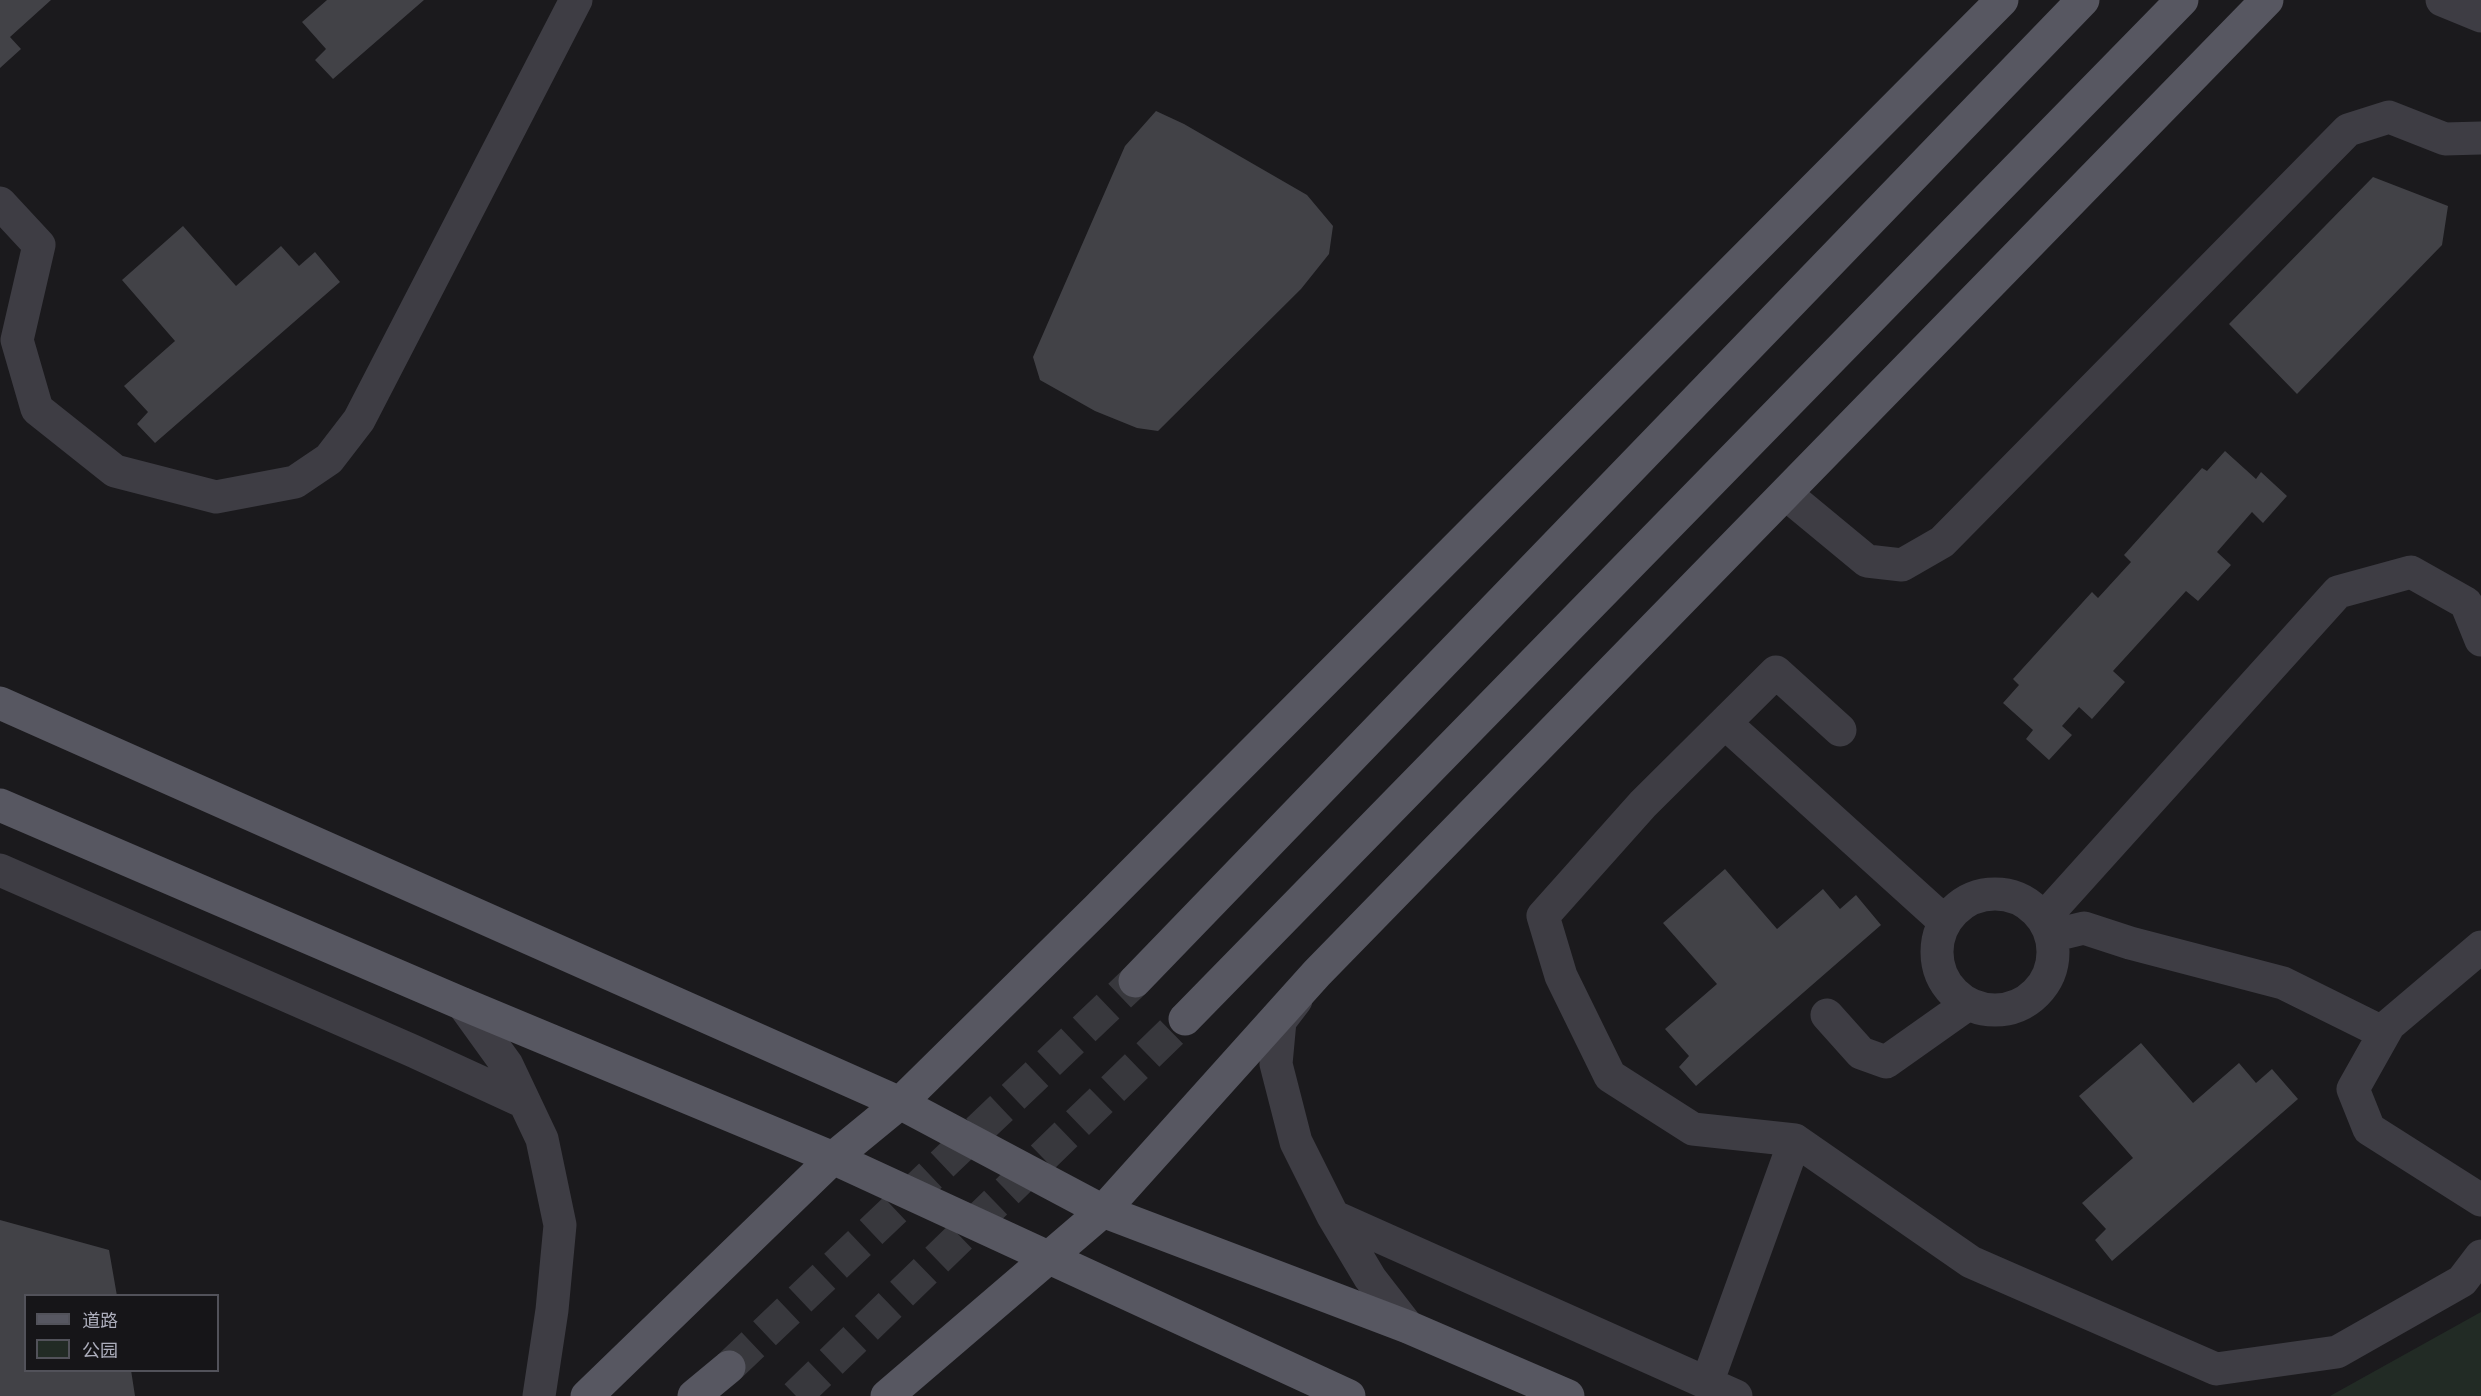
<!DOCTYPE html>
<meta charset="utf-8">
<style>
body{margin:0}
#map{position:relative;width:2481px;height:1396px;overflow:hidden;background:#1b1a1d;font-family:Raleway,"Noto Sans SC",sans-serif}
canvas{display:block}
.legend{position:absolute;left:24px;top:1294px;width:195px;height:78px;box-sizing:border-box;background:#161518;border:2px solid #52525a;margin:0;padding:8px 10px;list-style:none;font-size:18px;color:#adaebc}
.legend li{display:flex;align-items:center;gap:12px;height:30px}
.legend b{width:30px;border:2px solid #52525a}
</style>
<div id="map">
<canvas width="2481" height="1396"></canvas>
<ul class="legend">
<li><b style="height:8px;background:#575761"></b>道路</li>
<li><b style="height:16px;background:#222b25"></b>公园</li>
</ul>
</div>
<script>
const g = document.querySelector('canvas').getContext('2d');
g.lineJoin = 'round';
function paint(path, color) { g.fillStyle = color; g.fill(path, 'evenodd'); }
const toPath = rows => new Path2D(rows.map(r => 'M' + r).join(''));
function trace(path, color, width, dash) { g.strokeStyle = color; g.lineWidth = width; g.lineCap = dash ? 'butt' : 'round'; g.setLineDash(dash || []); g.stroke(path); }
const green = toPath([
 [2481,1312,2481,1396,2330,1396]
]);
const building = toPath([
 [0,0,51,0,10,37,21,49,0,68],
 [327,0,424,0,333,79,315,60,326,49,302,22],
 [1156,111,1184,124,1307,195,1333,226,1329,254,1301,289,1158,431,1137,428,1095,411,1040,380,1033,357,1125,146],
 [2373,177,2448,206,2442,245,2297,394,2229,324],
 [183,226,236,286,281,246,299,266,315,252,340,282,155,443,137,424,148,412,124,386,175,341,122,280],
 [2225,451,2256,479,2261,472,2287,496,2263,523,2252,512,2217,552,2231,565,2198,601,2186,591,2113,671,2125,682,2092,719,2079,707,2062,726,2072,735,2049,760,2026,739,2033,730,2003,703,2019,685,2013,679,2092,592,2098,598,2131,562,2124,555,2202,468,2207,471],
 [1725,869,1777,929,1823,889,1840,909,1856,895,1881,925,1696,1086,1679,1067,1689,1056,1665,1029,1717,984,1663,923],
 [2141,1043,2193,1103,2239,1063,2256,1083,2272,1069,2298,1099,2112,1261,2095,1240,2106,1229,2082,1203,2133,1158,2079,1096],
 [0,1220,109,1250,117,1296,26,1296,26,1370,131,1370,135,1396,0,1396]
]);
const majorTunnel = toPath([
 [729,1367,1135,981],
 [796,1396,1185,1019]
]);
const minor = toPath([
 [2442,0,2481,16],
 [0,203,39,245,17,340,37,409,115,471,216,497,295,482,329,459,359,420,576,0],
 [1786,494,1867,561,1902,565,1942,542,2348,130,2389,117,2445,139,2481,138],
 [1725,723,1945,922],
 [0,870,413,1051,524,1102],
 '1937 952a58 58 0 1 1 116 0a58 58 0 1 1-116 0Z',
 [2043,919,2338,592,2411,572,2466,603,2481,640],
 [2051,936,2084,928,2130,943,2283,983,2384,1033],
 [2481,947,2389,1025,2353,1089,2369,1129,2481,1200],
 [1296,1000,1280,1021,1276,1064,1296,1142,1333,1216,1370,1278,1408,1327],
 [463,1004,507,1065,542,1139,560,1225,552,1310,539,1396],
 [1827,1015,1861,1053,1886,1062,1968,1004],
 [1795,1140,1693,1129,1610,1076,1561,976,1543,916,1643,804,1776,672,1840,730],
 [1333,1216,1736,1396],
 [1707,1383,1795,1140,1971,1262,2216,1369,2337,1352,2462,1281,2481,1256]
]);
const major = toPath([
 [0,703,900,1103,1103,1211,1408,1327,1568,1396],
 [0,805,463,1004,833,1158,1349,1396],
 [1135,981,2083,0],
 [1185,1019,2182,0],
 [587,1396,833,1158,900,1103,1097,909,2002,0],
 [694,1396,729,1367],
 [887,1396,1103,1211,1317,973,2267,0]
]);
paint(green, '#222b25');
paint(building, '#424247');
trace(majorTunnel, '#38383d', 33, [33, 16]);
trace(minor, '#3e3d44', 33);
trace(major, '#575761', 33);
</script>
